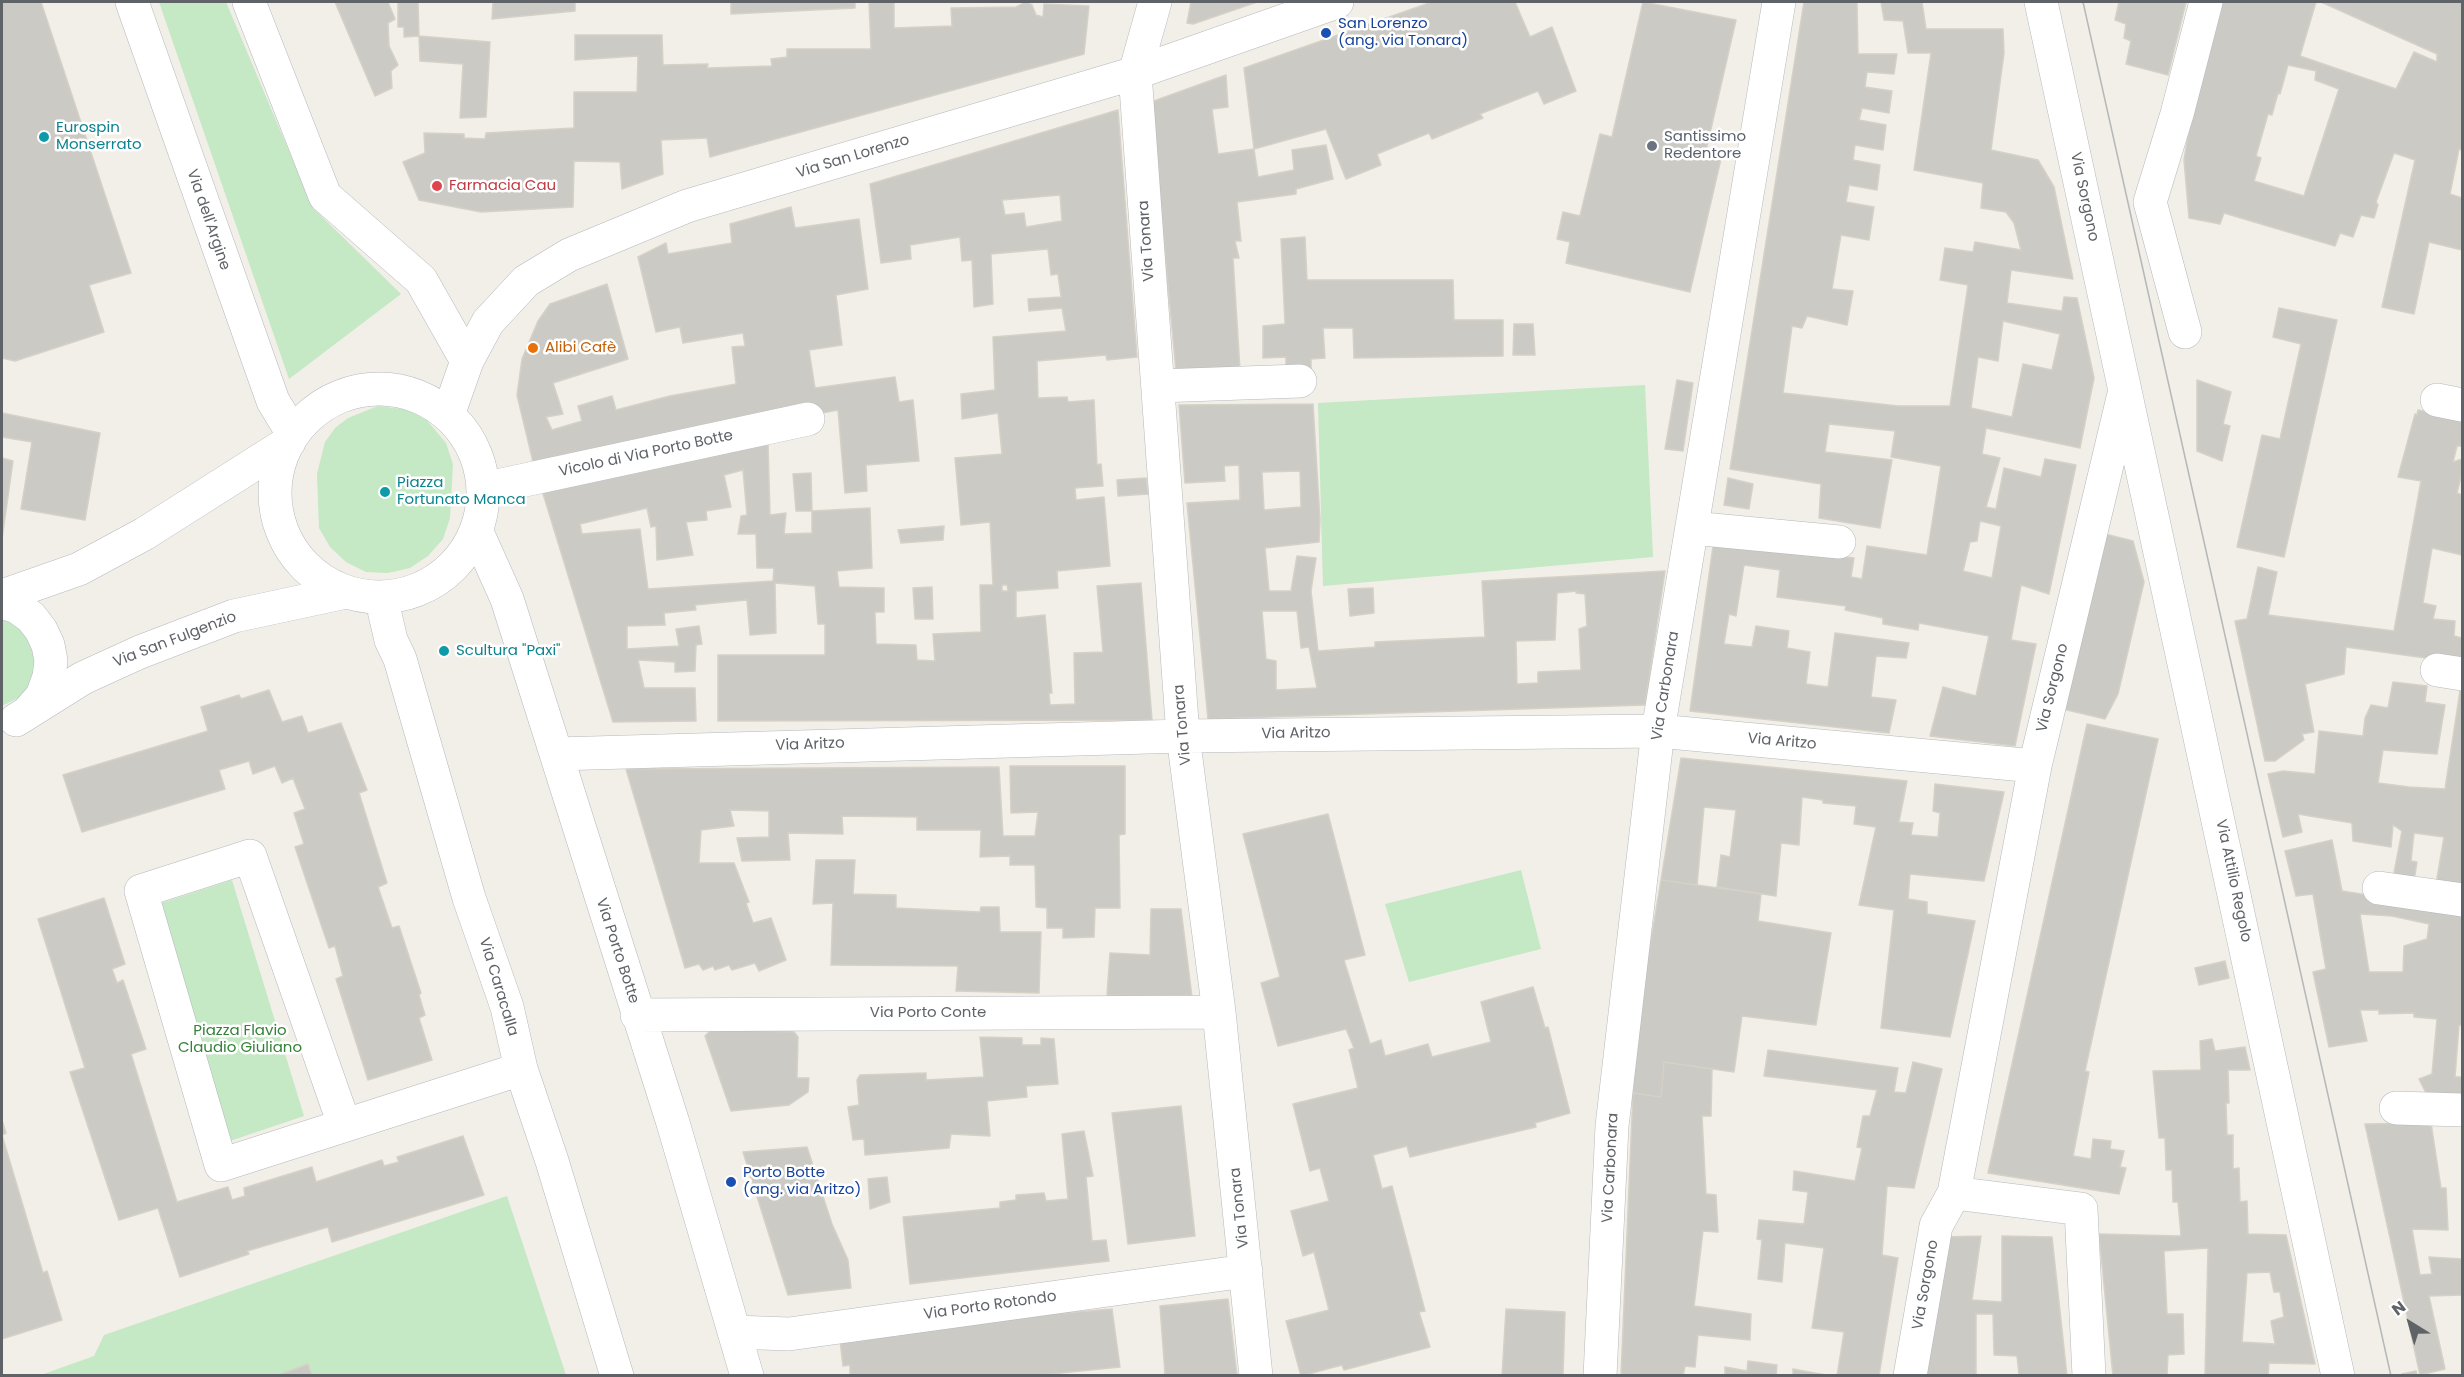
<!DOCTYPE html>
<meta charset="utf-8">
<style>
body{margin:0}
#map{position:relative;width:2464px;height:1377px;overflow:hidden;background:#f1efe8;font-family:Poppins,sans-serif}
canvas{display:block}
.frame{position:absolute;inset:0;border:3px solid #5f6368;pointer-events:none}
.north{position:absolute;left:2380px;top:1293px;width:60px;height:60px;-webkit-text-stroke:4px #fff;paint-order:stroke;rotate:323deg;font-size:16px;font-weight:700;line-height:24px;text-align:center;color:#5f6368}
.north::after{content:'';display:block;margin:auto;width:21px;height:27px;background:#5f6368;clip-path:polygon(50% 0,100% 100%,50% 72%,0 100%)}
</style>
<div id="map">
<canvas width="2464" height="1377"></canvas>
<div class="frame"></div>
<div class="north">N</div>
</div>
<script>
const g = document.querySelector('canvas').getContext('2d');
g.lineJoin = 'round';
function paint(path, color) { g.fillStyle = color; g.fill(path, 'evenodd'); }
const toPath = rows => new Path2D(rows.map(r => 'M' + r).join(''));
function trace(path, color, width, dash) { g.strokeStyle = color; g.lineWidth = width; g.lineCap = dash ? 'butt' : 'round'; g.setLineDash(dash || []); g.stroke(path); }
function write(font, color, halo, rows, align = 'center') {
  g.font = font + ' Poppins,sans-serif'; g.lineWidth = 5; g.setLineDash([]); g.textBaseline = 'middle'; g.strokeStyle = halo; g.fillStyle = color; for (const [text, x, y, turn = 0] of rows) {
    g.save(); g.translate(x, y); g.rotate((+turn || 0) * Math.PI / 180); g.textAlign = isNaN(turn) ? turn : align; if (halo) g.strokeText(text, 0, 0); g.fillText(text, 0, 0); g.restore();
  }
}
const green = toPath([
 [159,2,226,2,313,208,401,294,289,379],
 [1645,385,1653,557,1323,586,1318,403],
 [378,406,410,410,425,418,446,443,453,464,450,518,443,539,428,556,410,568,388,573,366,572,346,562,330,547,319,528,317,474,325,442,335,428,348,418],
 [2,619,9,621,26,633,37,656,32,685,22,696,2,706],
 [1521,870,1541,949,1409,982,1385,904],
 [232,880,304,1116,230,1141,158,904],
 [507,1196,566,1375,38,1376,94,1356,104,1335]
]);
const building = toPath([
 [2,2,41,2,131,273,89,285,104,332,15,361,2,358,2,2],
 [335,2,388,2,395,19,388,23,389,46,398,65,391,71,392,88,375,96,335,2],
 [398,2,418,2,419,36,404,37,404,27,398,27,398,2],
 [493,2,575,2,575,11,492,19,493,2],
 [731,2,855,2,855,8,731,14,731,2],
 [869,2,894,2,894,28,952,26,951,8,1016,7,1026,2,1032,5,1036,15,1043,17,1044,4,1089,6,1084,54,710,157,707,138,661,140,663,174,622,189,620,162,574,161,573,207,481,212,419,200,403,162,425,153,424,133,464,134,464,138,485,139,486,133,574,128,574,92,637,92,638,56,575,60,575,35,662,35,663,65,708,64,707,68,772,66,771,59,787,57,787,49,871,49,869,2],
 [1191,2,1257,2,1193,24,1187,23,1191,2],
 [1432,2,1515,2,1530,37,1552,27,1576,91,1544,104,1538,91,1480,114,1483,118,1432,139,1429,133,1377,154,1381,165,1346,179,1326,129,1254,149,1244,68,1432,2],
 [1643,2,1736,20,1705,155,1721,159,1690,292,1566,263,1570,242,1557,239,1563,212,1580,216,1600,134,1612,137,1643,2],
 [1804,2,1857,2,1858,54,1897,54,1894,74,1867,72,1865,87,1892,91,1889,113,1862,108,1859,120,1886,125,1883,150,1855,145,1853,160,1880,165,1877,190,1849,185,1846,202,1874,207,1869,240,1841,235,1832,289,1853,291,1847,325,1807,316,1802,328,1792,326,1783,393,1898,406,1950,406,1968,285,1940,280,1945,248,1973,252,1975,242,2021,250,2014,223,2006,212,1981,208,1983,183,1914,170,1931,53,1908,53,1903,21,1884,20,1881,2,1922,2,1926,29,2003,29,2004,53,1991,150,2038,160,2054,187,2073,279,2011,270,2007,303,2062,311,2064,297,2077,298,2094,378,2080,448,1986,428,1982,454,2000,458,1986,507,1996,509,2004,468,2041,477,2045,459,2076,465,2049,594,2021,585,2011,640,2036,644,2015,746,1930,736,1943,687,1976,696,1989,636,1919,623,1918,630,1883,624,1883,618,1845,610,1846,606,1777,597,1780,570,1744,565,1736,616,1729,614,1724,644,1752,647,1756,626,1789,631,1787,648,1810,652,1806,684,1828,687,1835,633,1909,643,1906,658,1876,656,1871,697,1896,700,1889,733,1690,711,1714,539,1854,558,1851,577,1862,579,1867,546,1927,555,1941,466,1891,457,1895,431,1829,424,1825,452,1892,460,1880,528,1819,518,1821,484,1730,469,1804,2],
 [2003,321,2060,334,2052,370,2023,364,2012,417,1971,408,1978,357,1998,361,2003,321],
 [1980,521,2001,526,1992,578,1963,571,1970,542,1977,541,1980,521],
 [2119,2,2186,2,2168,75,2126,64,2131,41,2124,38,2126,24,2115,20,2119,2],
 [2211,2,2316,2,2300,56,2396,89,2414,52,2437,62,2437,54,2321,2,2462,2,2462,150,2459,149,2450,194,2462,198,2462,250,2429,242,2414,314,2382,307,2415,160,2394,153,2376,202,2378,205,2374,218,2361,215,2353,237,2340,233,2335,246,2224,213,2220,224,2189,218,2184,160,2211,2],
 [2288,65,2316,71,2315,80,2339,89,2304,196,2254,181,2261,158,2256,156,2268,114,2272,115,2278,93,2280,94,2288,65],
 [419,36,490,42,486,117,460,118,463,64,420,61,419,36],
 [1226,75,1228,107,1212,109,1218,154,1254,149,1258,177,1294,170,1292,150,1326,145,1333,179,1296,189,1296,194,1237,202,1241,241,1235,241,1239,258,1233,258,1240,370,1176,371,1151,102,1226,75],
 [1118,110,1137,357,1107,360,1106,355,1037,361,1038,398,1067,397,1068,402,1094,400,1097,465,1101,464,1103,486,1075,488,1076,500,1104,497,1110,566,1057,571,1058,588,1016,591,1016,618,1045,615,1052,693,1049,693,1050,705,1075,704,1074,653,1103,652,1097,586,1141,583,1152,720,718,721,718,655,825,655,825,624,818,624,815,586,775,583,776,633,750,635,747,600,695,605,696,610,664,613,665,625,627,626,627,649,679,646,676,629,699,626,702,644,696,645,695,671,675,672,675,662,638,660,644,688,695,688,696,721,613,722,541,487,768,444,770,515,786,513,784,534,812,533,812,511,870,508,872,568,837,571,839,587,884,588,884,612,875,612,876,644,916,645,917,660,935,661,933,634,981,632,980,585,993,585,990,522,961,525,955,458,1002,454,998,413,962,419,961,394,995,390,993,337,1066,331,1062,308,1029,311,1028,299,1061,297,1058,274,1051,275,1048,249,991,254,993,304,974,307,972,260,962,261,960,237,910,245,911,259,881,263,870,184,1118,110],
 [1060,195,1062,221,1026,227,1024,213,1005,215,1002,200,1060,195],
 [743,470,747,515,741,516,738,534,756,534,757,568,774,568,773,581,648,589,640,529,582,534,580,524,647,508,651,527,656,526,657,560,693,555,686,522,707,520,706,511,731,507,724,475,743,470],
 [1002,585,1007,585,1008,591,1002,591,1002,585],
 [791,207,795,228,859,219,868,289,836,295,842,345,809,350,815,388,895,377,899,402,913,400,919,461,866,465,867,491,845,493,838,410,534,466,517,395,522,359,538,321,550,304,607,284,628,359,553,383,563,414,546,417,552,430,582,421,578,406,612,396,616,410,670,396,736,384,732,347,745,346,743,333,683,343,680,327,656,332,638,257,666,243,668,254,732,243,730,224,791,207],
 [1305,237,1307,280,1453,280,1454,320,1503,320,1503,356,1354,358,1353,328,1323,328,1325,358,1311,359,1311,369,1286,370,1286,357,1263,358,1263,326,1285,324,1281,239,1305,237],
 [2279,308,2337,320,2284,557,2237,547,2262,435,2280,439,2301,344,2273,337,2279,308],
 [1514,324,1533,324,1535,355,1513,355,1514,324],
 [1677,380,1693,383,1683,451,1665,449,1677,380],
 [2197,380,2231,392,2223,424,2230,426,2222,461,2197,451,2197,380],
 [1313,404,1320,520,1319,542,1265,548,1269,591,1291,591,1297,556,1316,558,1311,591,1318,651,1375,647,1375,642,1485,637,1482,581,1665,571,1645,705,1208,719,1187,503,1240,500,1239,465,1224,466,1225,481,1185,483,1179,405,1313,404],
 [1300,471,1301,507,1264,510,1262,472,1300,471],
 [1577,591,1576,593,1585,594,1587,626,1579,629,1581,670,1538,672,1538,683,1517,684,1516,641,1555,640,1557,593,1577,591],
 [1262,611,1297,611,1301,648,1309,647,1317,688,1276,690,1276,661,1266,659,1262,611],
 [2418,410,2462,419,2462,446,2457,446,2453,462,2462,459,2462,473,2457,493,2462,495,2462,555,2432,548,2423,603,2436,606,2433,619,2455,621,2454,636,2462,638,2462,663,2346,647,2344,674,2305,684,2314,732,2302,734,2304,740,2275,761,2265,761,2235,621,2247,619,2258,567,2277,572,2268,615,2394,631,2421,481,2398,477,2415,414,2417,415,2418,410],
 [2,413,100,433,85,520,21,509,32,442,2,437,2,413],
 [2,458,13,461,2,539,2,458],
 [811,473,812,511,796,511,793,474,811,473],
 [1146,478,1148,494,1118,496,1117,480,1146,478],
 [1728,478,1753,484,1749,509,1724,505,1728,478],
 [944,526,943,540,901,543,898,530,944,526],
 [2105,534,2133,541,2144,582,2118,694,2105,719,2063,709,2105,534],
 [932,587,933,619,915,619,913,588,932,587],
 [1373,588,1374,613,1350,616,1348,589,1373,588],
 [2393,682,2427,686,2425,702,2445,705,2437,754,2383,750,2378,783,2409,787,2445,789,2460,691,2462,691,2462,886,2436,884,2444,837,2414,833,2411,861,2417,862,2414,881,2393,878,2402,831,2393,825,2391,847,2353,841,2352,823,2298,814,2302,832,2283,837,2268,774,2283,771,2315,774,2319,731,2363,736,2365,718,2371,705,2388,708,2393,682],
 [269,690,282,722,302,716,308,733,341,723,367,790,359,793,387,883,378,887,392,928,399,926,421,993,419,995,425,1015,419,1018,432,1060,368,1080,336,979,343,976,335,946,329,948,295,847,304,844,294,813,305,809,293,778,282,783,275,766,253,774,249,761,219,770,225,789,82,832,63,775,208,731,201,707,239,695,241,699,269,690],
 [2087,724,2158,739,2085,1071,2089,1072,2073,1156,2091,1159,2093,1139,2111,1141,2110,1149,2124,1151,2120,1167,2126,1168,2119,1194,1988,1173,2087,724],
 [1681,758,1907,781,1899,822,1913,823,1911,835,1938,837,1940,813,1933,811,1935,784,2004,792,1984,881,1910,874,1908,899,1927,902,1927,914,1975,921,1950,1037,1881,1028,1894,910,1859,905,1876,827,1854,824,1856,806,1823,803,1823,800,1802,797,1799,845,1781,843,1776,896,1717,887,1721,855,1730,857,1736,810,1704,807,1697,885,1661,880,1681,758],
 [1010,766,1125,766,1125,834,1119,835,1120,908,1095,908,1094,937,1063,938,1063,928,1047,928,1047,908,1036,907,1035,865,1010,865,1010,856,980,857,981,830,917,830,917,817,842,816,843,834,788,833,790,860,742,861,737,838,769,837,769,811,730,810,734,826,701,830,699,863,734,863,749,902,746,903,753,923,771,918,786,960,759,971,755,963,732,970,729,965,715,970,713,966,703,970,699,964,685,968,626,769,999,767,1003,836,1035,836,1038,812,1011,813,1010,766],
 [1328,814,1365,955,1344,960,1370,1044,1381,1040,1385,1056,1428,1044,1432,1057,1491,1042,1481,1002,1533,987,1545,1028,1548,1027,1570,1113,1535,1123,1536,1127,1410,1157,1407,1146,1373,1155,1382,1189,1392,1186,1425,1311,1419,1312,1430,1347,1344,1370,1342,1365,1301,1376,1286,1321,1329,1310,1314,1252,1303,1256,1291,1211,1329,1201,1320,1168,1310,1171,1293,1104,1358,1088,1349,1050,1354,1048,1346,1029,1278,1046,1261,983,1280,977,1243,834,1328,814],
 [2332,840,2342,891,2462,910,2462,1025,2459,1025,2455,1077,2462,1077,2462,1101,2430,1101,2419,1079,2432,1074,2437,1019,2414,1017,2414,1013,2379,1014,2379,1010,2360,1010,2367,1041,2329,1047,2313,972,2326,969,2313,894,2296,896,2285,851,2332,840],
 [2360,914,2392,916,2429,924,2427,939,2404,946,2403,972,2369,972,2360,914],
 [816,860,855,860,853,894,896,895,896,908,980,912,981,907,999,907,1000,932,1041,932,1039,993,956,991,958,966,831,965,833,903,813,904,816,860],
 [1661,880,1761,894,1758,921,1831,933,1816,1025,1742,1016,1734,1072,1664,1062,1661,1097,1633,1093,1635,1036,1661,880],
 [104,898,125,964,112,969,117,983,123,980,146,1049,131,1054,177,1202,228,1187,232,1200,245,1196,244,1188,312,1167,316,1182,382,1160,384,1166,399,1162,397,1157,463,1136,484,1195,332,1242,328,1227,247,1251,249,1254,180,1277,158,1208,119,1220,70,1072,85,1068,38,919,104,898],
 [1151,909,1181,909,1192,997,1107,995,1110,953,1150,955,1151,909],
 [2225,961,2229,978,2199,985,2195,968,2225,961],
 [712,1029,794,1032,798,1037,797,1078,809,1078,808,1092,789,1105,731,1111,705,1036,712,1029],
 [980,1037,1022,1038,1022,1045,1041,1045,1041,1038,1054,1039,1058,1084,1026,1086,1027,1097,987,1101,990,1136,951,1134,949,1148,865,1155,864,1139,853,1140,848,1107,859,1105,857,1080,860,1075,926,1073,926,1080,984,1077,980,1037],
 [2212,1039,2215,1051,2245,1047,2250,1070,2228,1070,2229,1103,2226,1103,2227,1135,2233,1135,2233,1169,2239,1168,2240,1202,2247,1201,2248,1234,2286,1235,2315,1364,2269,1363,2268,1376,2205,1376,2208,1248,2164,1251,2167,1314,2183,1314,2184,1354,2168,1355,2167,1376,2113,1376,2099,1234,2181,1236,2178,1202,2173,1202,2172,1170,2166,1170,2165,1138,2159,1138,2153,1071,2201,1070,2200,1041,2212,1039],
 [2270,1272,2274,1292,2280,1292,2284,1317,2271,1321,2275,1344,2242,1342,2247,1273,2270,1272],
 [1768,1050,1898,1068,1894,1092,1906,1093,1913,1062,1942,1069,1914,1188,1887,1186,1882,1255,1898,1258,1879,1376,1837,1376,1844,1332,1812,1328,1824,1248,1785,1243,1782,1282,1758,1279,1762,1240,1757,1239,1759,1220,1804,1224,1808,1192,1793,1190,1794,1171,1855,1181,1862,1148,1857,1147,1863,1116,1870,1116,1877,1090,1764,1076,1768,1050],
 [1664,1062,1712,1069,1711,1116,1702,1116,1706,1194,1716,1195,1718,1232,1703,1231,1694,1306,1751,1314,1750,1340,1698,1335,1695,1367,1685,1366,1683,1376,1621,1376,1633,1093,1661,1097,1664,1062],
 [1181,1106,1195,1236,1128,1244,1112,1113,1181,1106],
 [2,1120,6,1133,2,1135,43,1273,47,1271,62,1320,2,1339,2,1120],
 [2431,1123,2441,1188,2446,1188,2448,1230,2412,1229,2420,1275,2432,1274,2429,1257,2462,1259,2462,1295,2429,1296,2445,1369,2420,1375,2365,1124,2431,1123],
 [1084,1131,1093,1176,1086,1177,1092,1241,1106,1240,1109,1261,910,1284,903,1217,1000,1208,1000,1202,1016,1200,1016,1195,1044,1193,1046,1201,1068,1199,1062,1134,1084,1131],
 [807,1147,832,1224,848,1260,851,1288,788,1295,743,1152,807,1147],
 [887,1177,890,1202,870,1209,868,1179,887,1177],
 [1981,1236,1972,1300,2002,1302,2002,1236,2052,1237,2067,1376,2019,1375,2017,1356,1994,1355,1993,1314,1976,1314,1976,1376,1920,1376,1942,1237,1981,1236],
 [1228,1299,1237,1376,1158,1376,1165,1374,1160,1306,1228,1299],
 [1112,1309,1120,1367,1031,1376,850,1376,850,1365,843,1366,839,1332,1112,1309],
 [1506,1309,1565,1312,1563,1376,1502,1376,1506,1309],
 [1748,1361,1777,1365,1776,1376,1725,1376,1725,1367,1747,1371,1748,1361],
 [308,1364,312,1376,279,1376,279,1375,308,1364],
 [1793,1369,1831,1376,1793,1376,1793,1369],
 [2416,1371,2417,1376,2402,1376,2402,1374,2416,1371]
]);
const minor = toPath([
 [132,2,273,401,293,434],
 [249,2,325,196,421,280,467,361],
 [1155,2,1135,73,1183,736,1219,1012,1256,1376],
 [2041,2,2338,1376],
 [2185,332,2150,202,2177,114,2206,2],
 [1158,386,1300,381],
 '275 493a104 104 0 1 1 208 0a104 104 0 1 1-208 0Z',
 [2437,400,2462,405],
 [448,415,467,361,488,322,526,281,569,255,687,206,1135,73,1337,2],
 [483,489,808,419],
 [1692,528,1839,542],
 [476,530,507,599,673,1123,747,1376],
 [2,596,79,569,144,534,289,442],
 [381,597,391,640,400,659,469,898,507,1007,521,1069,552,1161,617,1376],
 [2,602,17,607,31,617,41,630,48,645,51,661,49,677,42,696,29,711],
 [2437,670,2462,674],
 [16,720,83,678,140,652,234,616,346,592],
 [557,754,1183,736,1658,731,2035,766],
 [2379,888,2462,900],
 [637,1015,1219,1012],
 [2396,1108,2462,1110],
 [344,1124,250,856,141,891,221,1165,521,1069],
 [1954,1193,2081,1209,2089,1376],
 [734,1332,789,1334,1246,1271],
 [1600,1376,1612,1126,1658,731,1779,2],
 [1910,1376,1936,1226,1954,1193,2035,766,2123,398]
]);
const tram = toPath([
 [2083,2,2391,1376]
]);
const markers = [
 [1326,33,6,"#1a4fb4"],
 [44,137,6,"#0f9aa8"],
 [1652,146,6,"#6b7280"],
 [437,186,6,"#e0444e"],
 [533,348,6,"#e8710a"],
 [385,492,6,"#0f9aa8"],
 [444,651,6,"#0f9aa8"],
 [731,1182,6,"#1a4fb4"]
];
const transitNames = [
 ["San Lorenzo",1338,24],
 ["(ang. via Tonara)",1338,41],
 ["Porto Botte",743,1173],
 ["(ang. via Aritzo)",743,1190]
];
const cultureNames = [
 ["Eurospin",56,128],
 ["Monserrato",56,145],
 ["Piazza",397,483],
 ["Fortunato Manca",397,500],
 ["Scultura \"Paxi\"",456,651]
];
const worshipNames = [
 ["Santissimo",1664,137],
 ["Redentore",1664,154]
];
const streetNames = [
 ["Via San Lorenzo",853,157,-17],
 ["Via Sorgono",2084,197,78],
 ["Via dell'Argine",208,220,71],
 ["Via Tonara",1147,241,-94],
 ["Vicolo di Via Porto Botte",646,454,-12],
 ["Via San Fulgenzio",175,640,-21],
 ["Via Carbonara",1666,686,-81],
 ["Via Sorgono",2053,688,-76],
 ["Via Tonara",1183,725,-95],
 ["Via Aritzo",1296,734,-1],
 ["Via Aritzo",1782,742,5],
 ["Via Aritzo",810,745,-2],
 ["Via Attilio Regolo",2233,881,78],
 ["Via Porto Botte",617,951,72],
 ["Via Caracalla",498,987,73],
 ["Via Porto Conte",928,1013],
 ["Via Carbonara",1611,1168,-87],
 ["Via Tonara",1240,1208,-96],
 ["Via Sorgono",1926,1285,-80],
 ["Via Porto Rotondo",990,1306,-8]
];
const healthNames = [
 ["Farmacia Cau",449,186]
];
const foodNames = [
 ["Alibi Cafè",545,348]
];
const parkNames = [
 ["Piazza Flavio",240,1031],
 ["Claudio Giuliano",240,1048]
];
paint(green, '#c5e8c5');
paint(building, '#cccac5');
trace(building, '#d6d1c6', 1.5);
trace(minor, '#b5b8bc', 34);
trace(minor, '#fff', 33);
trace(tram, '#b6b7b8', 1.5);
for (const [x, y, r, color] of markers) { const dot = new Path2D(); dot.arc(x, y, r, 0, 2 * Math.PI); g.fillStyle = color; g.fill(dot); trace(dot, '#fff', 2); }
write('15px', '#164399', '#fff', transitNames, 'left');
write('15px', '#0d838f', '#fff', cultureNames, 'left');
write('15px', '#5b616d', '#fff', worshipNames, 'left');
write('15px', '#5f6368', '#fff', streetNames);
write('15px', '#be3a42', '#fff', healthNames, 'left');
write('15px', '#c56008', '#fff', foodNames, 'left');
write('15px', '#348238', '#fff', parkNames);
</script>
